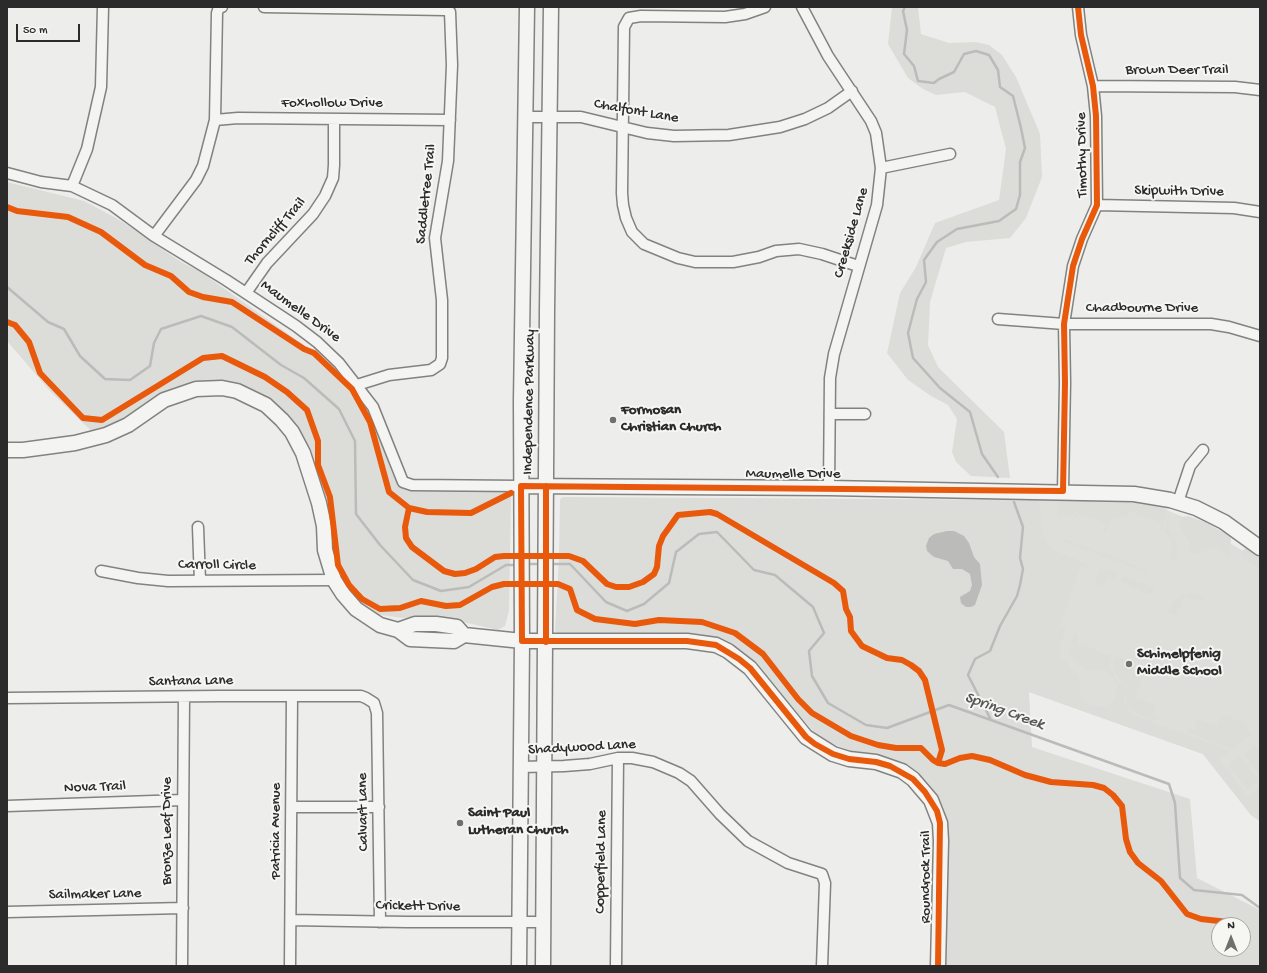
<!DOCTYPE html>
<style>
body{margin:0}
#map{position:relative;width:1267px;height:973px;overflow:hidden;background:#ededeb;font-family:"Gochi Hand",sans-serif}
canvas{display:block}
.frame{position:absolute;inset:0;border:8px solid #2b2b2b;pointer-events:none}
.north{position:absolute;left:1211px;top:917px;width:40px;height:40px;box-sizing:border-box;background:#f6f6f2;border:1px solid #a5a5a2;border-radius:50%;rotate:0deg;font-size:11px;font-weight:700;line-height:16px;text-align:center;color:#2b2b2b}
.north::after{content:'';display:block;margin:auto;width:14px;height:18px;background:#6f6f6e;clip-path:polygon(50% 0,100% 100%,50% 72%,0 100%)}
.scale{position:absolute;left:16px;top:24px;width:64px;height:18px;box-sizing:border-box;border:2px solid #2b2b2b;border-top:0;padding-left:5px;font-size:12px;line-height:14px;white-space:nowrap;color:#2b2b2b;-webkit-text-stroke:3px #f6f6f2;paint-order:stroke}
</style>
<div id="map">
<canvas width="1267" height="973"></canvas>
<div class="frame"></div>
<div class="north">N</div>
<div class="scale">50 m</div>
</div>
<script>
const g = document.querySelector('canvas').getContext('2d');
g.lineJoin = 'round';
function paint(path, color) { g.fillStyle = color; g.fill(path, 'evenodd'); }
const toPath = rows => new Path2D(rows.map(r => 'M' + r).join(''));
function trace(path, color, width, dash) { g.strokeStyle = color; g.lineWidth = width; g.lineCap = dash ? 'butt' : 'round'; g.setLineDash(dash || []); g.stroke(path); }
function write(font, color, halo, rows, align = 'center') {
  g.font = font + ' "Gochi Hand",sans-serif'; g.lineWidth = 4; g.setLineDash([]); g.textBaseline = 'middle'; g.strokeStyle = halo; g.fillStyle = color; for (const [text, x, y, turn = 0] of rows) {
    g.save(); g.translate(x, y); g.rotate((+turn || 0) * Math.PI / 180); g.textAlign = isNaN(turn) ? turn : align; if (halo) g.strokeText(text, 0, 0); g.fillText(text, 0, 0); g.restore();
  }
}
const built = toPath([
 [1038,500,1108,501,1140,503,1162,508,1193,521,1250,555,1260,564,1260,821,1251,815,1203,754,1029,692]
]);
const green = toPath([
 [892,7,918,7,921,34,949,43,976,42,989,45,1002,55,1016,77,1040,134,1042,177,1026,218,1010,238,966,242,946,248,930,302,928,345,938,367,1004,432,1010,478,971,476,956,462,952,452,957,419,948,405,931,396,908,380,887,353,900,293,916,267,935,223,999,200,1006,149,995,107,965,92,936,95,923,89,908,78,888,44],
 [7,182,84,201,118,219,181,262,201,272,305,346,347,380,365,406,376,427,392,473,403,488,415,490,508,491,511,497,509,611,505,626,498,630,450,619,422,617,403,618,374,614,357,601,344,585,333,558,327,503,310,448,282,409,249,387,223,381,197,382,163,393,118,423,92,431,85,425,51,392,7,341],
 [563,497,1038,500,1038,505,1042,512,1042,533,1047,544,1056,551,1089,565,1088,568,1081,566,1060,625,1066,628,1059,648,1060,656,1079,677,1080,683,1079,693,1081,698,1085,703,1097,707,1107,706,1114,701,1117,686,1114,678,1109,673,1099,670,1086,671,1070,655,1069,648,1076,630,1078,643,1112,656,1110,666,1112,672,1117,681,1127,687,1124,701,1129,711,1133,715,1230,751,1219,759,1248,797,1260,788,1260,821,1251,815,1203,754,1029,692,1032,747,1190,799,1197,878,1260,910,1260,966,946,966,948,847,945,814,936,794,919,775,903,762,851,752,818,737,753,661,738,649,721,641,559,634,555,631,559,557,560,499],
 [1219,925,1243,925,1243,949,1219,949],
 [1059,501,1065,501,1078,516,1077,518,1062,513,1060,518,1058,518,1057,505],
 [1066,501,1140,503,1167,509,1166,512,1162,530,1160,529,1162,523,1129,511,1127,517,1118,517,1111,520,1105,533,1103,535,1106,523,1078,514],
 [1169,511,1169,529,1178,547,1178,558,1174,562,1170,558,1173,548,1172,541,1165,532],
 [1188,516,1205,522,1231,537,1230,557,1227,557,1224,551,1217,547,1202,549,1197,555,1190,552,1189,541,1179,524,1181,517],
 [1064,539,1147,570,1146,572,1063,541],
 [1245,548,1260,558,1260,568,1255,564,1254,565,1243,557,1242,552],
 [1105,569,1118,574,1116,580,1107,577,1104,586,1095,583,1099,571],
 [1123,576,1154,587,1151,595,1121,582],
 [1187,593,1204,596,1201,602,1184,596,1176,616,1168,613,1172,602],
 [1114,656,1135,664,1127,685,1122,682,1115,673,1113,667],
 [1132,673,1142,677,1135,697,1156,705,1152,715,1157,717,1156,721,1133,712,1127,705,1126,694],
 [1222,715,1250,725,1248,730,1252,734,1232,749,1188,732,1189,729,1194,730,1198,719,1218,727],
 [1255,745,1260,751,1260,775,1244,754],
 [1240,756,1258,780,1247,789,1229,765]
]);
const water = toPath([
 [947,531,954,531,964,536,969,543,974,557,980,564,982,585,975,605,971,607,966,607,961,603,960,597,970,591,972,585,970,574,962,569,953,569,948,561,934,557,927,551,926,546,929,538,934,534]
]);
const stream = toPath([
 [905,7,903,11,907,30,904,54,914,66,918,81,934,83,939,79,954,72,964,54,976,51,989,55,998,70,1000,87,1013,96,1021,128,1025,148,1020,162,1020,195,1016,209,999,221,957,229,937,242,924,260,926,282,917,299,908,333,913,358,940,388,970,412,982,454,998,477],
 [7,287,48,322,64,329,80,356,105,379,130,380,150,366,154,343,161,329,201,316,232,327,281,365,304,378,339,409,355,441,356,514,380,545,413,580,441,591,469,587,506,565,518,565],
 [527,564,540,564],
 [549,564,570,564,606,602,627,611,644,604,669,583,676,552,699,534,717,532,754,570,775,575,813,607,824,633,809,651,812,676,828,703,866,725,887,728,949,705,1169,784,1175,803,1180,878,1194,890,1242,895,1260,908],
 [991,720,968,675,975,659,990,651,1000,626,1017,596,1020,585,1023,569,1020,558,1023,527,1014,502]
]);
const street = toPath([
 [264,7,446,10,450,12,452,65,448,161,435,238,442,300,442,358,440,364,431,370,389,375,357,385],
 [765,7,745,14,725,17,641,16,629,18,624,27,622,193,623,205,626,218,632,232,644,244,678,258,695,262,733,262,759,257,776,251,799,249,822,254,858,266],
 [802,7,828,56,871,121,876,133,881,168,877,205,834,354,830,378,829,488],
 [1093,86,1235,87,1260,90],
 [525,117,581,117,647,133,674,136,729,135,780,127,805,119,828,108,852,91],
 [215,120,238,118,450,120],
 [881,168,950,154],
 [7,173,41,182,72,186,112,205,154,236,226,280,296,326,317,342,339,363,373,407,403,482,412,485,521,486],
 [72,186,87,149,101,87,103,7],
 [1097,205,1234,208,1260,212],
 [154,236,196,180,203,166,215,120,217,13,219,7,222,7],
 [246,293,267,263,313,214,325,196,333,178,334,165,334,120],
 [998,319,1064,324,1211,324,1229,327,1260,336],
 [830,414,865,414],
 [1063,491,1065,383,1064,324,1073,266,1082,239,1097,205,1096,116,1093,86,1081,35,1078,7],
 [1178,502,1190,466,1203,450],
 [198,527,200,581],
 [101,571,138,578,168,581,334,580],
 [7,698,221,696,361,696,366,698,374,703,377,713,380,922],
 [521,767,564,766,590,764,618,758,632,758,653,762,679,773,691,781,720,814,748,841,788,863,822,874,825,883,822,966],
 [7,806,183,800],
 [292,807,379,807],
 [7,912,183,908],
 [291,920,407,922,544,922],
 [182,966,184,697],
 [290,966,292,696],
 [616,966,618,758]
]);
const secondary = toPath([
 [7,450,23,450,75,443,106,435,128,425,164,400,196,389,222,388,237,391,266,405,282,420,292,432,303,453,319,503,324,526,325,550,334,580,343,594,356,609,380,625,398,630,410,639,454,641,464,635,522,641,687,641,716,645,728,651,750,668,806,737,833,754,849,759,876,762,902,771,913,779,931,800,940,823,941,841,938,966],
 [521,486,829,488,1134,494,1170,500,1196,508,1224,522,1260,548],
 [398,630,415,624,436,624,457,627,464,635],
 [519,966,522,641,521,401,527,7],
 [543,966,547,310,551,7]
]);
const cycleway = toPath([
 [7,207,17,211,68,217,101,232,145,265,171,276,189,292,203,297,232,302,304,349,314,353,352,389,370,422,389,492,409,508,427,512,471,513,511,493],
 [7,322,15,325,29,342,40,373,83,418,102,420,203,358,222,356,265,377,287,392,307,410,318,441,318,465,330,497,338,565,349,585,362,599,380,609,400,608,421,601,446,606,460,605,492,587,504,584,558,584,570,589,577,610,595,619,635,624,659,620,702,622,735,633,763,654,798,699,812,713,851,736,878,745,896,748,921,748,933,760,938,763,945,764,960,758,972,756,990,760,1025,775,1051,782,1093,785,1104,788,1113,795,1122,806,1126,839,1130,852,1138,863,1161,881,1187,914,1201,919,1228,922,1234,925],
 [546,486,546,642],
 [409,508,405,527,406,538,412,547,444,571,455,574,465,573,476,569,495,557,504,556,569,556,583,561,607,584,616,587,629,587,643,582,654,574,657,567,659,546,663,536,678,515,710,512,717,514,834,583,843,591,846,609,850,617,851,631,862,646,887,658,902,660,911,665,919,671,925,680,942,750,938,763],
 [938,966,940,823,937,811,925,792,913,779,890,766,876,762,849,759,833,754,815,744,806,737,750,668,739,659,716,645,687,641,522,641,521,486,1063,491,1065,383,1064,324,1073,266,1082,239,1097,205,1096,116,1093,86,1081,35,1078,7]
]);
const markers = [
 [613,420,4,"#6f6f6e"],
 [1129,664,4,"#6f6f6e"],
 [460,823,4,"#6f6f6e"]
];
const streetNames = [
 ["Brown Deer Trail",1177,71],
 ["Foxhollow Drive",332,104],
 ["Chalfont Lane",636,112,10],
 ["Timothy Drive",1083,155,-91],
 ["Skipwith Drive",1179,192,1],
 ["Saddletree Trail",427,194,-84],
 ["Thorncliff Trail",276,232,-49],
 ["Creekside Lane",852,233,-74],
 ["Chadbourne Drive",1142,309],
 ["Maumelle Drive",300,312,36],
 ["Independence Parkway",530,402,-89],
 ["Maumelle Drive",793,475],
 ["Carroll Circle",217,566,1],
 ["Santana Lane",191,682,-1],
 ["Shadywood Lane",582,748,-3],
 ["Nova Trail",95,788,-2],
 ["Calvart Lane",364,812,-91],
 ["Bronze Leaf Drive",168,831,-90],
 ["Patricia Avenue",277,831,-90],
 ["Copperfield Lane",602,862,-89],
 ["Roundrock Trail",927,877,-90],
 ["Sailmaker Lane",95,895,-1],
 ["Crickett Drive",418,907,1]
];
const poiNames = [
 ["Formosan",621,411],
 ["Christian Church",621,428],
 ["Schimelpfenig",1137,655],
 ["Middle School",1137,672],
 ["Saint Paul",468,814],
 ["Lutheran Church",468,831]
];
const waterNames = [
 ["Spring Creek",1004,712,20]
];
paint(built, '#dededb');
paint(green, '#dcdcd9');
paint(water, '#bbbbb9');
trace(stream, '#bbbbb9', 2.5);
trace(street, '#828281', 13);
trace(secondary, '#828281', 17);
trace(street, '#f4f4f2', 10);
trace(secondary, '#f4f4f2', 14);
trace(cycleway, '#e8590c', 6);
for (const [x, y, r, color] of markers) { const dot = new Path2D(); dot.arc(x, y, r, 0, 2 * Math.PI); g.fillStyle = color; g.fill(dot); trace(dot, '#f6f6f2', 1.5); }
write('15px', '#2b2b2b', '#f6f6f2', streetNames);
write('bold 15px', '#2b2b2b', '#f6f6f2', poiNames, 'left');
write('italic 16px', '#565655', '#f6f6f2', waterNames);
</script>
